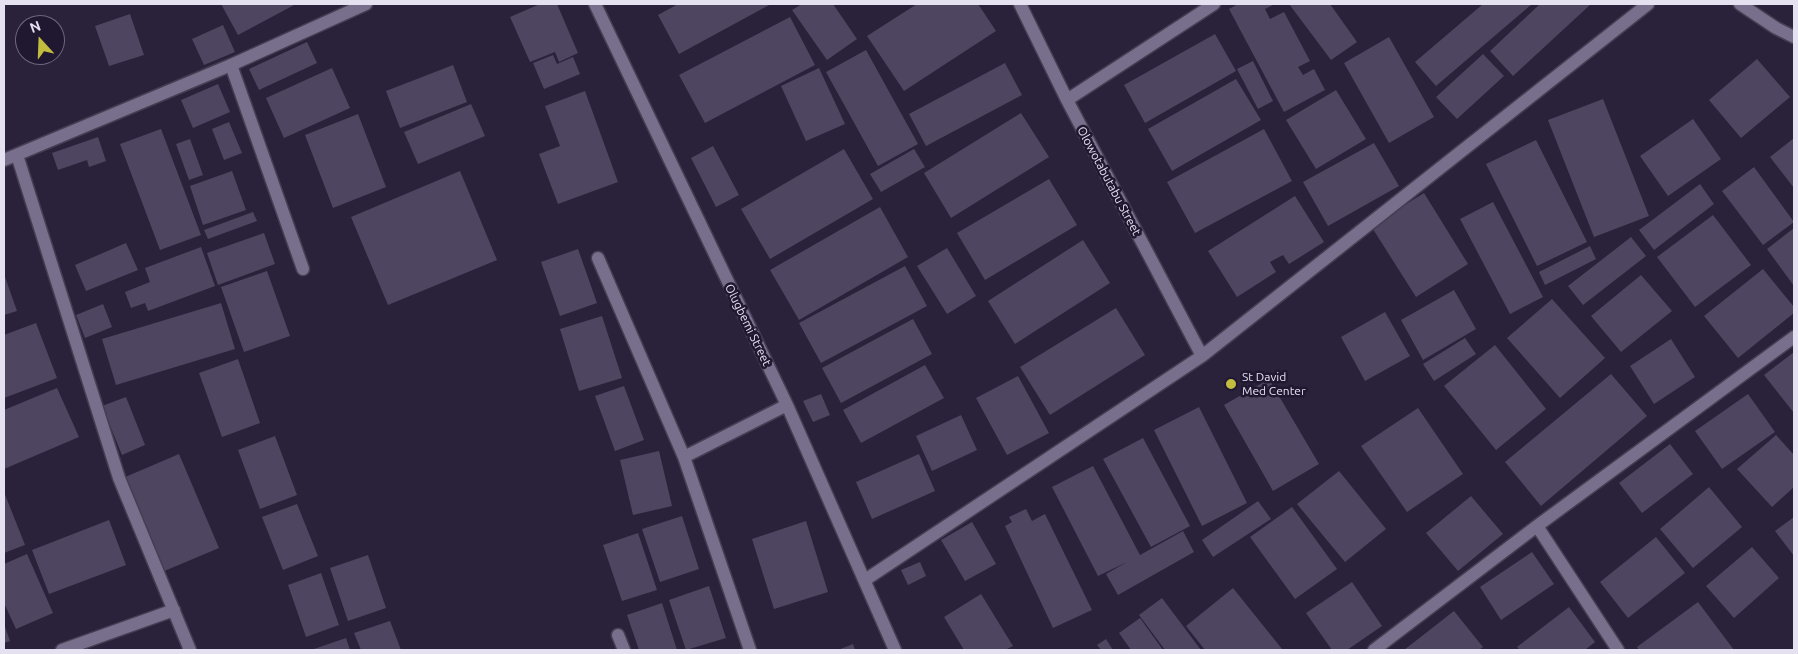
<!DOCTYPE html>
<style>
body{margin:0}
#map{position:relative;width:1798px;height:654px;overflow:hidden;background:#2a223a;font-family:Ubuntu,sans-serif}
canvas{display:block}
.frame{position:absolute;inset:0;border:5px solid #e5e1f1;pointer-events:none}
.north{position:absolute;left:15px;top:15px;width:50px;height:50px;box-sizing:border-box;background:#201830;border:1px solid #6f687d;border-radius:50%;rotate:340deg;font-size:14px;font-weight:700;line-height:20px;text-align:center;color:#e5e1f1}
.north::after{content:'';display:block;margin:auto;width:18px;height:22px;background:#c3bd3f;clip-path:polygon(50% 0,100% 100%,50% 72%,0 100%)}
</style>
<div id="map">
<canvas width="1798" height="654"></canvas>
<div class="frame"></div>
<div class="north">N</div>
</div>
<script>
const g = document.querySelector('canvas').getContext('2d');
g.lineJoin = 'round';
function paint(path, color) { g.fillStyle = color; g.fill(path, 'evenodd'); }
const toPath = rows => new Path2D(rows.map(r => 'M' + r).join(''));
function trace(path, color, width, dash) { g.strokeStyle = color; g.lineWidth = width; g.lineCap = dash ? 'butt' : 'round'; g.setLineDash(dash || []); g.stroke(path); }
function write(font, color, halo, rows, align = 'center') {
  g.font = font + ' Ubuntu,sans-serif'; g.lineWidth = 5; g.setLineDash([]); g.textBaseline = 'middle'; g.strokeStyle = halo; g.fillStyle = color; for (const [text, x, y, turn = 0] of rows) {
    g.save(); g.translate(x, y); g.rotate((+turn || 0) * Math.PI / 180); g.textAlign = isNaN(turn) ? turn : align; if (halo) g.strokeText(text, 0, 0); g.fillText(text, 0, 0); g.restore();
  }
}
const building = toPath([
 [221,4,296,4,238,35],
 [540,4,557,4,578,53,559,62,555,52,530,62,510,17],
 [678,4,771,4,679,54,658,15],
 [802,4,833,4,857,39,827,60,792,10],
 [917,4,978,4,996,31,904,91,867,36],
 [1238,4,1275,4,1265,9,1270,19,1284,12,1310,61,1298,67,1303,75,1314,69,1325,90,1284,112,1229,9],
 [1289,4,1330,4,1357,42,1331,60],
 [1483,4,1532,4,1436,86,1415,62],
 [1540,4,1591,4,1513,76,1490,51],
 [130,14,144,55,109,66,95,26],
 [790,17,815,65,705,123,679,75],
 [223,25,235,52,204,65,192,39],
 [1215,34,1236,71,1145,123,1124,85],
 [1389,37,1434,117,1389,143,1344,63],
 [307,42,317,63,259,90,249,69],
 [866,50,918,144,878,166,826,72],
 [1483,54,1504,76,1457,119,1436,97],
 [553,55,557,64,573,57,580,74,544,89,533,63],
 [1757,59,1790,97,1741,138,1709,100],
 [1253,61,1273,101,1258,109,1237,69],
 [1005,63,1022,95,926,146,909,114],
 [453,65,467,102,400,128,386,91],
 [332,68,350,108,284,138,266,98],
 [819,68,845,124,806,141,781,86],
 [1236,79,1261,120,1172,171,1148,129],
 [218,84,230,112,193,128,181,100],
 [1336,90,1366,139,1316,169,1286,120],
 [585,91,618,182,558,204,539,154,560,146,545,106],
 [1603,99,1649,216,1594,237,1548,120],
 [471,104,485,136,418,164,404,132],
 [1021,113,1049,157,951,218,924,173],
 [358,114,386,187,333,208,305,135],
 [1693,119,1721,159,1668,196,1640,156],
 [229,122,242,153,224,160,212,129],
 [161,129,201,235,160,250,120,144],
 [1264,129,1292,181,1195,233,1167,182],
 [98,137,106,161,89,167,87,160,58,170,52,153],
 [1794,138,1794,188,1770,157],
 [190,139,203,175,189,180,176,144],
 [1536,140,1587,242,1537,266,1486,164],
 [1374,143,1399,186,1328,226,1303,182],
 [713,146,739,195,716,207,691,158],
 [844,149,873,199,770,259,741,209],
 [914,149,925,167,881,192,870,174],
 [1754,167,1794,222,1763,245,1722,191],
 [232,171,246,210,203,225,190,186],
 [460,171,497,260,388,305,351,217],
 [1049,179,1077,225,985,280,957,233],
 [1700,184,1714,204,1654,250,1639,230],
 [1424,193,1468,264,1416,297,1371,226],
 [1295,196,1324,242,1289,264,1283,255,1270,262,1276,272,1237,297,1208,251],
 [1493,202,1543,297,1510,314,1460,219],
 [880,207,908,257,799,320,770,270],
 [253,212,257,221,208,239,204,230],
 [1713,215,1751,265,1695,307,1657,257],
 [1794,228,1794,286,1767,249],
 [264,233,275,264,218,285,207,253],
 [1631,237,1646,256,1583,305,1568,286],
 [1083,240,1110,283,1015,344,988,301],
 [126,243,138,270,86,291,75,265],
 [1590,246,1596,259,1545,285,1539,272],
 [201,247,215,286,148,311,145,303,131,308,125,292,150,282,145,268],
 [947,248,976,296,947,314,917,266],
 [578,249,597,303,560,316,541,262],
 [905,266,927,306,821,363,799,323],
 [1763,269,1794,307,1794,313,1738,358,1704,316],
 [267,271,290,336,244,352,221,287],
 [4,274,17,311,4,315],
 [1641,275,1672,311,1621,352,1591,316],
 [1454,290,1476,329,1423,360,1401,320],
 [1552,299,1605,358,1560,398,1507,338],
 [221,303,235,349,116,385,102,339],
 [103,304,112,327,85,338,76,315],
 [1116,308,1145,355,1050,415,1020,367],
 [1385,312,1410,356,1365,381,1341,337],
 [602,316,622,378,579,391,560,329],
 [913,319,932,354,841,403,822,368],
 [36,323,57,378,4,398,4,335],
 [1465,338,1476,354,1434,381,1423,364],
 [1671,339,1695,377,1654,404,1630,366],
 [1495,345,1546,409,1496,450,1444,386],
 [1794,352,1794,413,1764,375],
 [238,359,260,423,222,437,199,373],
 [925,365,944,398,861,443,843,410],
 [1611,374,1647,416,1541,506,1505,462],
 [1018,376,1049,433,1007,455,976,398],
 [1269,379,1319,464,1273,491,1224,405],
 [624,386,644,440,615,451,595,396],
 [57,388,79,437,4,469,4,410],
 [821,394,830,415,813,422,803,401],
 [1748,394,1775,432,1722,469,1695,431],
 [126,397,145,445,122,455,102,406],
 [1199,407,1247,503,1202,526,1154,430],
 [1418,408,1463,474,1407,512,1361,446],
 [961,415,977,450,932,471,916,436],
 [1776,435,1794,455,1794,487,1772,507,1737,469],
 [275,436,297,495,260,509,238,450],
 [1143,438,1190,526,1151,547,1103,459],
 [1670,444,1693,474,1642,513,1619,483],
 [659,451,672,506,633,515,620,460],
 [179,454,219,548,162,572,123,478],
 [919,454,935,491,872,519,856,482],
 [1093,466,1140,555,1183,531,1194,552,1118,595,1106,574,1127,562,1098,576,1052,487],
 [1339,471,1386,529,1345,562,1297,504],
 [1709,487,1742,527,1693,568,1660,529],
 [4,492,25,545,4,553],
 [1471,496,1503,534,1458,571,1426,533],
 [1258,501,1271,519,1213,557,1202,540],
 [297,504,318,556,283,570,262,517],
 [1292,507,1337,569,1295,599,1250,537],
 [1026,509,1032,521,1045,514,1092,610,1053,628,1005,526,1012,522,1009,517],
 [682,516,699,569,660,582,642,529],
 [1794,517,1794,556,1775,531],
 [109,520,126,565,49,594,32,550],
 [806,521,828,592,774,609,752,539],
 [972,522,996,564,965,581,941,540],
 [638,533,657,590,622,601,603,545],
 [1656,537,1685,573,1628,618,1600,582],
 [1752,547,1779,578,1734,618,1706,586],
 [1532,552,1554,584,1501,620,1480,587],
 [27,554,53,613,16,629,4,603,4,564],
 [368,555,386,608,348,621,330,568],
 [920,562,926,576,908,585,901,570],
 [321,573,339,625,306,637,288,585],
 [1352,582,1382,626,1347,650,1332,650,1306,613],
 [709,586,726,638,686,650,669,600],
 [1233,588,1282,649,1280,650,1205,650,1186,626],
 [981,594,1013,646,1005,650,964,650,944,617],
 [1162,598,1201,650,1165,650,1139,615],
 [1698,602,1734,650,1639,650,1637,647],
 [662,603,677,650,639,650,627,615],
 [1569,607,1595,642,1585,650,1520,650,1517,647],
 [1454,611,1483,647,1479,650,1404,650],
 [1140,618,1163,650,1131,650,1119,633],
 [390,621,401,650,361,650,354,633],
 [4,624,10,641,4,643],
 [346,638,350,650,311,650],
 [1106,639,1113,650,1101,650,1097,645],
 [853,644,855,650,838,650]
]);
const lane = toPath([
 [231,65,303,269]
]);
const street = toPath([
 [595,4,787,405,895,650],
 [1020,4,1067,100,1202,356],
 [1740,4,1776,28,1794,37],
 [1067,100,1214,4],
 [17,155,119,478,190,650],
 [4,160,231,65,366,4],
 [598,258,684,457,750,650],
 [684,457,787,405],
 [1537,526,1618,650],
 [865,580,1202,356,1648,4],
 [618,635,624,650],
 [62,650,174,610],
 [1374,650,1537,526,1794,337]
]);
const markers = [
 [1231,384,6,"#c3bd3f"]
];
const streetNames = [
 ["Olowotabutabu Street",1109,181,62],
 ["Olugbemi Street",748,325,64]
];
const poiNames = [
 ["St David",1242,377],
 ["Med Center",1242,391]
];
paint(building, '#4e4560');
trace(lane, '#453e53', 15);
trace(street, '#453e53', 15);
trace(lane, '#786f8c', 12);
trace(street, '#786f8c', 12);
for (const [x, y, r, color] of markers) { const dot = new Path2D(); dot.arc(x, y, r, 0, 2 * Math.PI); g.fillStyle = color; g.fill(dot); trace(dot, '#201830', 2); }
write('12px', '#e5e1f1', '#201830', streetNames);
write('12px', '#e5e1f1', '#201830', poiNames, 'left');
</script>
